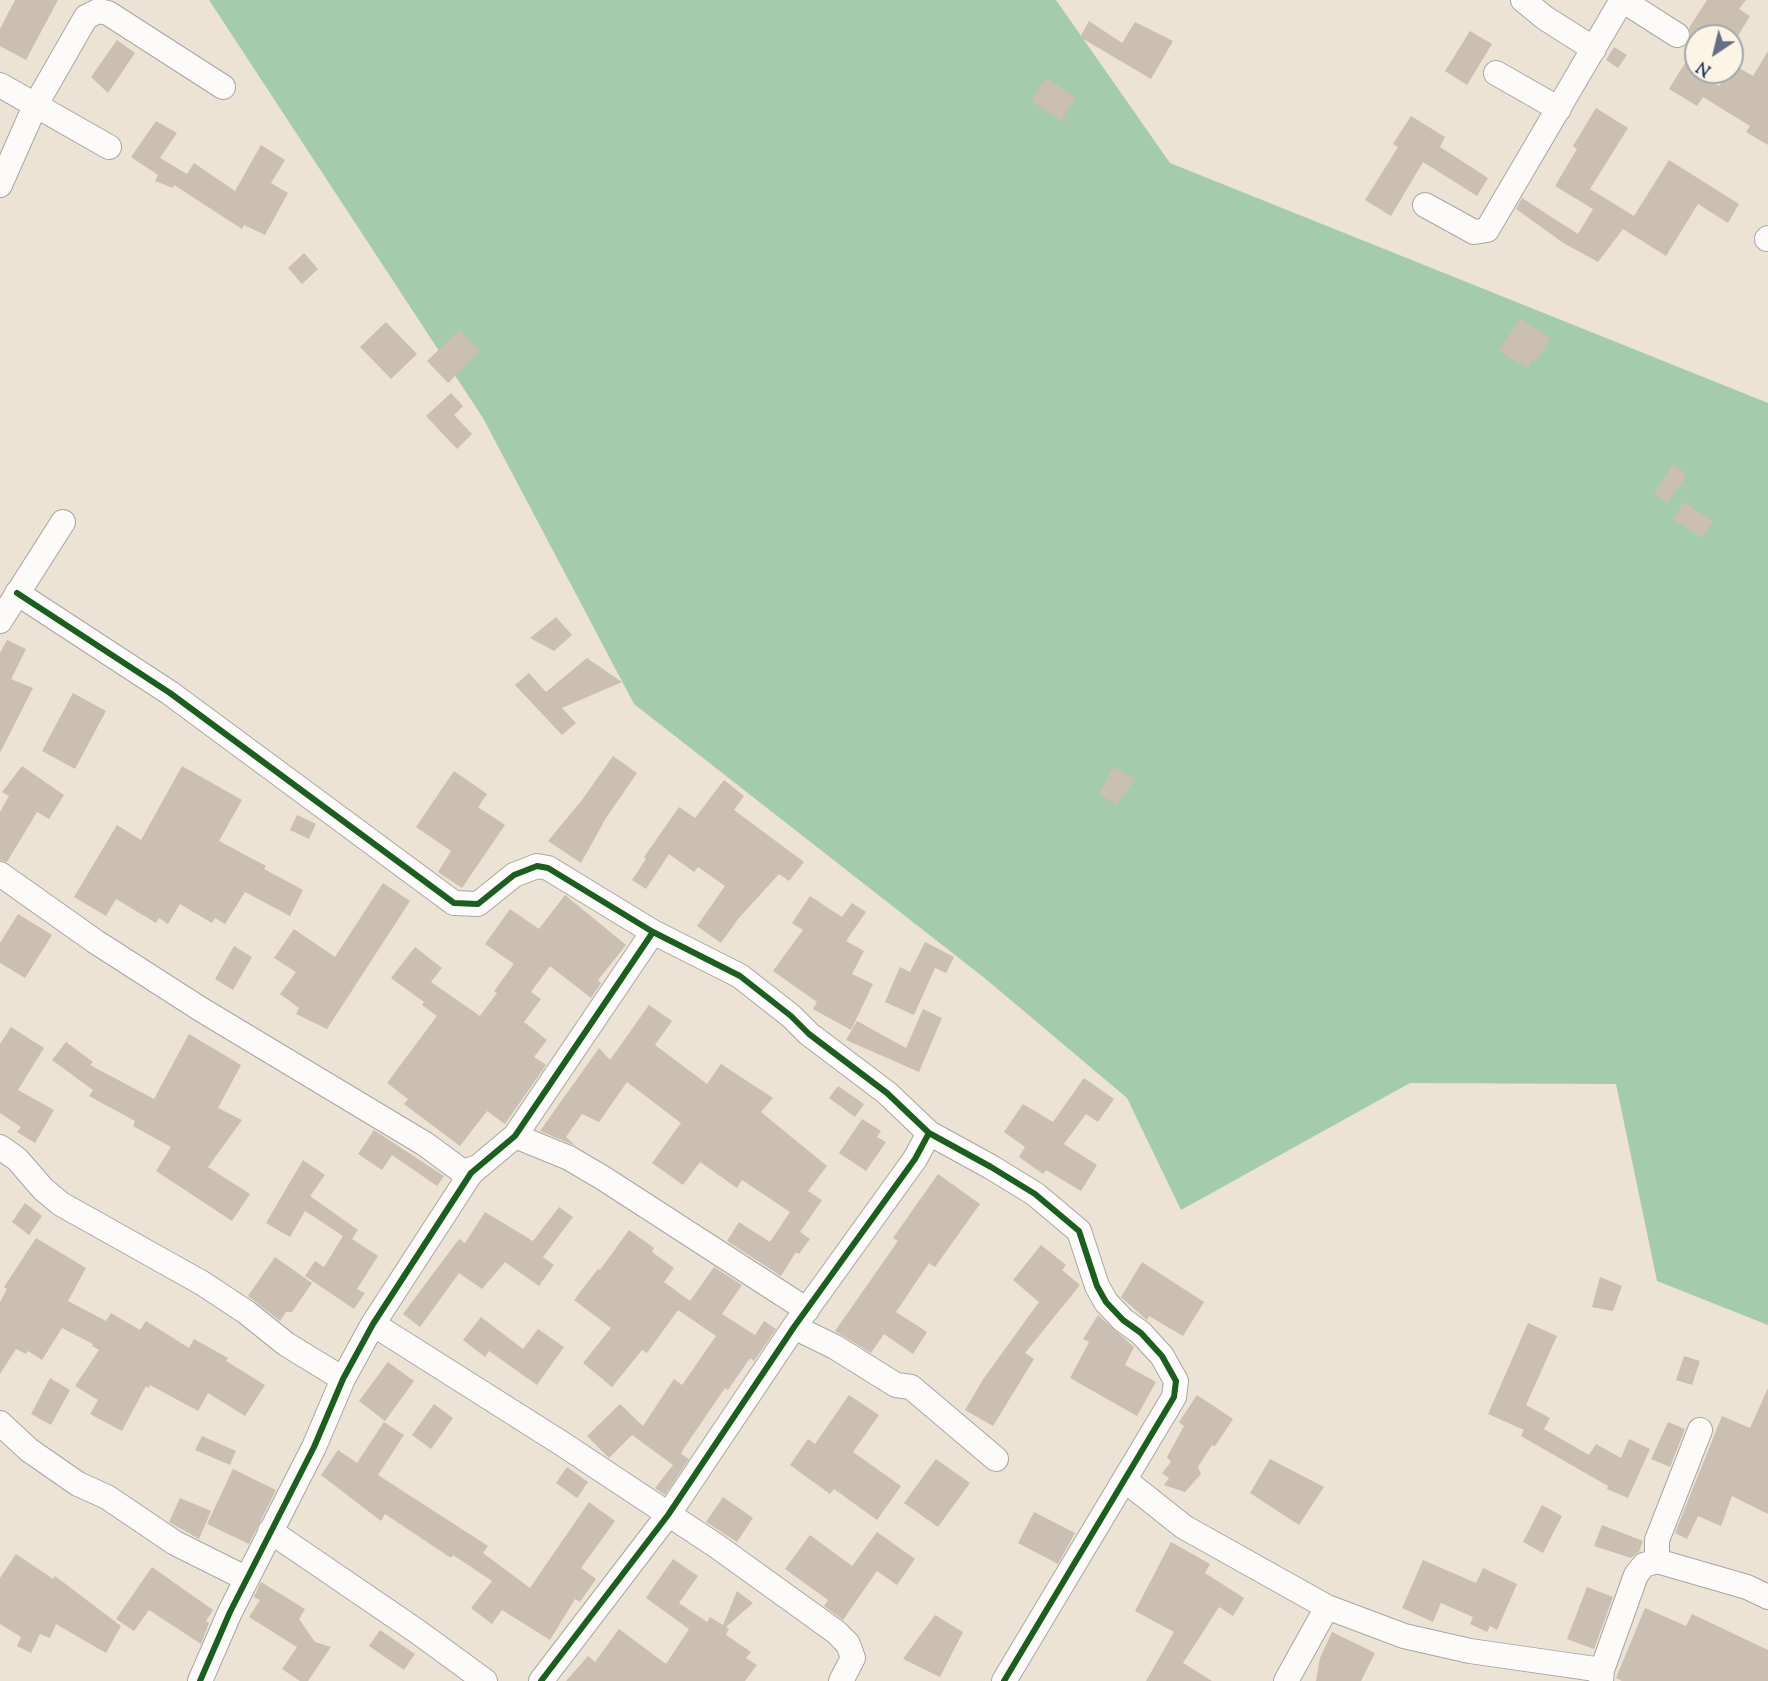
<!DOCTYPE html>
<html>
<head>
<meta charset="utf-8">
<style>
	body { margin:0 }
	#map { position:relative; width:1768px; height:1681px; overflow:hidden; background:#ece3d5; font-family:"Sorts Mill Goudy",serif }
	canvas { display:block }
	.north { position:absolute; left:1684px; top:24px; width:60px; height:60px; box-sizing:border-box; background:#fcf5e5; border:2px solid #a2a6af; border-radius:50%; rotate:215deg; font-size:16px; font-weight:700; line-height:24px; text-align:center; color:#1b2f5e }
	.north::after { content:''; display:block; margin:auto; width:21px; height:27px; background:#646e88; clip-path:polygon(50% 0,100% 100%,50% 72%,0 100%) }
</style>
</head>
<body>
<div id="map">
<canvas width="1768" height="1681"></canvas>
<div class="north">N</div>
</div>
<script>
const g = document.querySelector('canvas').getContext('2d');
g.lineJoin = 'round';
function fill(path, color) {
  g.fillStyle = color;
  g.fill(path, 'evenodd');
}
function poly(rows) {
  const path = new Path2D();
  for (const r of rows) {
    path.moveTo(r[0], r[1]);
    for (let i = 2; i < r.length; i += 2) path.lineTo(r[i], r[i + 1]);
  }
  return path;
}
function strokePath(path, color, width, dash) {
  g.strokeStyle = color;
  g.lineWidth = width;
  g.lineCap = dash ? 'butt' : 'round';
  g.setLineDash(dash || []);
  g.stroke(path);
}
const forest = poly([
	[209,0,1056,0,1170,163,1768,403,1768,1325,1657,1281,1616,1084,1410,1083,1181,1210,1127,1098,987,980,634,704,483,418]
]);
const building = poly([
	[15,0,58,0,26,60,0,46,0,29],
	[1707,0,1746,0,1739,9,1750,16,1738,36,1691,36,1689,28],
	[1089,21,1122,43,1135,22,1173,41,1151,79,1080,37],
	[1470,31,1492,44,1467,85,1445,71],
	[117,40,135,53,108,93,91,77],
	[1696,45,1696,73,1719,86,1728,72,1732,72,1732,64,1753,76,1768,51,1768,145,1746,132,1750,126,1703,97,1697,106,1669,89],
	[1614,47,1627,55,1618,68,1606,60],
	[1046,78,1076,98,1061,121,1031,101],
	[1596,108,1628,128,1590,189,1634,216,1669,160,1739,204,1728,223,1698,204,1666,256,1623,229,1598,262,1565,244,1516,209,1522,198,1578,234,1593,209,1555,186,1577,149,1573,146],
	[1411,116,1445,137,1440,147,1488,178,1477,196,1423,162,1391,216,1365,200,1398,147,1393,144],
	[156,121,177,133,160,158,187,174,194,163,235,191,261,145,285,160,271,183,288,193,265,235,244,225,242,229,174,185,173,188,155,181,158,175,131,157],
	[304,253,318,269,302,284,288,268],
	[1520,319,1551,338,1535,362,1533,360,1527,368,1499,351],
	[386,322,417,354,391,379,360,347],
	[459,330,480,351,448,383,427,361],
	[451,393,463,406,454,415,472,434,457,449,426,416],
	[1673,464,1687,474,1668,503,1654,494],
	[1684,502,1713,521,1702,538,1673,519],
	[556,617,572,635,554,651,530,638],
	[7,640,26,649,11,679,33,688,0,753,0,653],
	[587,658,622,682,562,708,576,723,562,735,515,685,529,673,546,692],
	[73,693,106,711,75,769,42,751],
	[613,756,637,773,606,818,581,863,548,841,582,800],
	[22,766,64,795,49,819,37,812,7,862,0,860,0,812,9,796,2,792],
	[182,766,242,800,219,841,266,866,264,869,303,890,290,916,245,892,225,924,215,918,212,923,180,904,168,924,159,918,156,923,116,899,106,916,74,897,117,825,141,840],
	[1113,767,1135,779,1117,805,1099,794],
	[454,771,487,794,478,807,505,825,462,888,438,872,451,851,416,827],
	[724,780,744,796,734,810,804,862,789,881,779,874,738,919,721,943,697,926,725,886,698,867,694,872,669,854,646,889,632,880,646,859,644,857,679,807,695,818],
	[297,815,316,824,309,839,290,830],
	[383,883,410,901,327,1029,296,1014,299,1008,280,994,296,972,274,958,294,929,335,957],
	[565,895,626,945,598,980,601,983,591,998,550,966,531,992,541,999,524,1022,547,1040,534,1057,546,1065,505,1124,487,1111,460,1146,404,1104,408,1099,387,1083,437,1016,422,1005,424,1002,391,978,415,947,442,968,431,982,480,1016,497,993,494,991,514,964,485,944,510,909,539,929],
	[810,896,842,917,852,903,866,912,846,941,864,951,852,974,873,984,851,1030,813,1009,817,1002,773,971,803,930,792,923],
	[18,914,52,935,25,978,0,963,0,943],
	[925,942,954,957,946,973,935,968,914,1015,885,1002,900,967,910,972],
	[234,946,252,957,233,990,215,979],
	[649,1005,672,1021,655,1045,707,1084,721,1064,773,1098,761,1112,827,1166,808,1191,822,1200,800,1232,810,1239,799,1254,796,1252,781,1276,727,1241,739,1222,770,1242,790,1212,742,1180,737,1188,700,1162,683,1185,652,1163,681,1123,627,1082,599,1122,582,1114,566,1137,576,1146,540,1131,599,1048,610,1060],
	[923,1009,942,1018,919,1072,846,1040,857,1021,906,1048],
	[11,1027,44,1048,18,1090,54,1110,35,1143,17,1132,21,1127,0,1113,0,1044],
	[189,1034,241,1065,218,1108,242,1120,208,1167,250,1194,232,1221,156,1171,171,1147,133,1126,135,1121,89,1096,93,1090,52,1060,66,1042,93,1062,90,1065,154,1099],
	[1084,1078,1114,1099,1098,1122,1086,1114,1064,1144,1097,1165,1081,1191,1046,1170,1043,1174,1019,1157,1025,1147,1004,1132,1023,1104,1053,1122],
	[838,1086,864,1104,855,1117,829,1098],
	[862,1119,881,1131,877,1137,886,1142,866,1171,839,1153],
	[374,1130,444,1176,437,1186,392,1155,382,1170,358,1154],
	[303,1160,325,1175,310,1196,358,1230,352,1239,378,1256,357,1289,365,1293,354,1309,305,1276,315,1261,324,1267,343,1236,305,1211,290,1237,266,1223],
	[938,1174,980,1204,935,1267,929,1263,896,1312,927,1332,913,1354,884,1334,871,1353,835,1331,898,1241,893,1238],
	[25,1203,42,1216,29,1235,12,1222],
	[559,1207,573,1217,543,1257,554,1265,539,1286,505,1262,482,1289,459,1273,420,1327,403,1314,459,1239,465,1243,485,1212,533,1241],
	[629,1230,654,1248,652,1252,674,1268,664,1282,690,1301,714,1267,742,1285,722,1314,755,1335,764,1321,776,1329,754,1361,750,1358,728,1390,725,1388,684,1448,681,1454,689,1459,665,1495,655,1488,673,1465,632,1435,609,1458,587,1436,620,1404,643,1426,674,1379,682,1385,716,1336,678,1310,647,1353,642,1350,612,1387,583,1363,611,1328,574,1300,598,1269,600,1270],
	[36,1238,86,1268,68,1301,106,1321,111,1313,140,1330,146,1321,189,1348,194,1339,228,1358,226,1361,265,1385,245,1416,208,1393,198,1411,150,1385,148,1388,146,1386,122,1431,90,1414,98,1400,75,1386,99,1350,92,1346,93,1344,62,1328,42,1360,28,1351,26,1354,16,1349,0,1374,0,1302,7,1289,4,1287],
	[1041,1245,1066,1265,1062,1270,1080,1285,1025,1353,1034,1359,993,1426,965,1410,984,1378,1039,1302,1013,1280],
	[275,1257,312,1283,292,1312,286,1312,280,1321,248,1296],
	[1142,1262,1204,1302,1183,1336,1149,1316,1147,1320,1121,1297],
	[1600,1277,1622,1286,1613,1311,1592,1307],
	[1098,1315,1134,1347,1125,1365,1156,1382,1137,1416,1070,1378,1089,1342,1083,1339],
	[481,1317,523,1349,538,1329,564,1347,537,1385,489,1351,485,1357,463,1340],
	[1528,1323,1557,1336,1526,1405,1550,1418,1544,1429,1589,1455,1596,1444,1621,1458,1629,1439,1650,1449,1628,1498,1607,1489,1608,1486,1521,1436,1524,1430,1488,1414],
	[1684,1356,1700,1361,1692,1385,1676,1380],
	[388,1362,414,1381,385,1421,359,1401],
	[50,1378,70,1390,51,1425,31,1414],
	[1768,1388,1768,1514,1732,1496,1721,1526,1698,1516,1687,1539,1675,1533,1722,1416,1750,1428],
	[849,1395,879,1415,853,1452,901,1486,877,1520,834,1489,830,1494,790,1465,808,1439,815,1444],
	[1197,1395,1233,1419,1215,1446,1212,1445,1198,1467,1201,1474,1185,1492,1164,1485,1169,1478,1162,1473,1171,1462,1167,1457,1184,1426,1179,1422],
	[434,1404,453,1418,431,1449,412,1435],
	[384,1422,404,1435,378,1475,488,1546,483,1553,530,1588,589,1502,615,1521,581,1568,596,1579,580,1602,575,1599,550,1640,502,1610,492,1624,471,1608,492,1581,453,1555,451,1558,385,1514,381,1521,321,1475,338,1450,357,1463],
	[1668,1422,1685,1429,1670,1467,1651,1459],
	[202,1436,236,1451,230,1465,195,1450],
	[936,1459,970,1483,938,1527,904,1503],
	[1270,1459,1324,1487,1299,1525,1250,1493],
	[567,1467,588,1482,577,1498,556,1483],
	[233,1469,276,1490,249,1544,207,1524],
	[723,1497,753,1518,737,1542,706,1522],
	[180,1498,211,1511,199,1539,169,1522],
	[1542,1505,1562,1516,1543,1553,1523,1542],
	[1034,1512,1075,1533,1058,1564,1018,1543],
	[1602,1525,1643,1541,1639,1552,1631,1558,1594,1546],
	[877,1532,915,1559,897,1585,877,1571,843,1620,824,1606,828,1600,785,1569,810,1535,852,1566],
	[1171,1542,1210,1564,1205,1573,1244,1598,1233,1616,1219,1607,1183,1663,1212,1681,1146,1681,1174,1632,1135,1611],
	[16,1554,53,1579,55,1576,121,1626,106,1653,56,1624,50,1638,40,1634,31,1653,17,1646,21,1637,0,1624,0,1578],
	[673,1559,698,1576,679,1603,707,1622,710,1617,723,1625,737,1591,753,1603,726,1627,729,1629,726,1635,751,1652,746,1658,757,1665,745,1681,566,1681,588,1656,595,1662,619,1629,666,1664,689,1629,646,1598],
	[1423,1560,1476,1583,1483,1568,1517,1584,1497,1630,1490,1626,1487,1632,1470,1624,1473,1617,1441,1603,1433,1622,1402,1608],
	[152,1567,213,1610,206,1621,209,1623,201,1644,149,1610,134,1631,116,1619],
	[261,1582,305,1609,299,1619,315,1642,331,1647,308,1681,300,1681,282,1669,297,1647,249,1617,260,1600,254,1597],
	[1587,1587,1613,1597,1594,1649,1567,1639],
	[1645,1608,1686,1626,1692,1614,1768,1650,1768,1681,1622,1681,1616,1678],
	[935,1615,963,1632,940,1677,903,1659],
	[380,1630,415,1654,404,1670,369,1646],
	[1332,1632,1375,1653,1361,1681,1316,1681,1320,1658]
]);
const minor = poly([
	[1523,0,1545,18,1594,49],
	[1622,0,1677,35],
	[1496,73,1559,109],
	[0,85,109,147],
	[0,185,35,106,86,17,98,11,108,13,223,87],
	[1425,205,1474,232,1487,230,1622,0],
	[1767,239,1768,238],
	[17,593,170,693,454,903,478,904,514,875,537,866,548,868,653,932,740,976,791,1016,809,1034,887,1093,929,1133,991,1167,1035,1194,1079,1231,1097,1286,1106,1302,1123,1320,1141,1333,1162,1356,1176,1381,1174,1397,1004,1681],
	[0,621,63,522],
	[0,874,96,942,202,1010,425,1144,463,1172,478,1167],
	[515,1136,569,1158,603,1178,807,1310],
	[0,1147,17,1159,43,1189,61,1204,202,1283,246,1312,286,1344,343,1379],
	[373,1324,561,1443,718,1547,836,1632,848,1644,853,1658,841,1681],
	[794,1327,835,1347,896,1385,911,1387,996,1459],
	[0,1423,29,1450,78,1484,107,1497,175,1543,247,1579],
	[1126,1481,1184,1527,1327,1607,1404,1636,1470,1651,1602,1670],
	[270,1531,418,1632,485,1681],
	[1657,1561,1657,1540,1700,1430],
	[200,1681,230,1612,314,1447,343,1379,373,1324,471,1173,515,1136,653,932],
	[541,1681,668,1515,794,1327,915,1159,929,1133],
	[1286,1681,1327,1607],
	[1601,1681,1602,1670,1636,1575,1644,1565,1657,1561,1747,1587,1768,1597]
]);
const cycleway = poly([
	[17,593,170,693,454,903,478,904,514,875,537,866,548,868,653,932,740,976,791,1016,809,1034,887,1093,929,1133,991,1167,1035,1194,1079,1231,1097,1286,1106,1302,1123,1320,1141,1333,1162,1356,1176,1381,1174,1397,1004,1681],
	[200,1681,230,1612,314,1447,343,1379,373,1324,471,1173,515,1136,653,932],
	[541,1681,668,1515,794,1327,915,1159,929,1133]
]);
fill(forest, '#a4ccaa');
fill(building, '#cabfb1');
strokePath(minor, '#a8a6a4', 26);
strokePath(minor, '#fcfbf9', 24);
strokePath(cycleway, '#1b5e20', 6);
</script>
</body>
</html>
